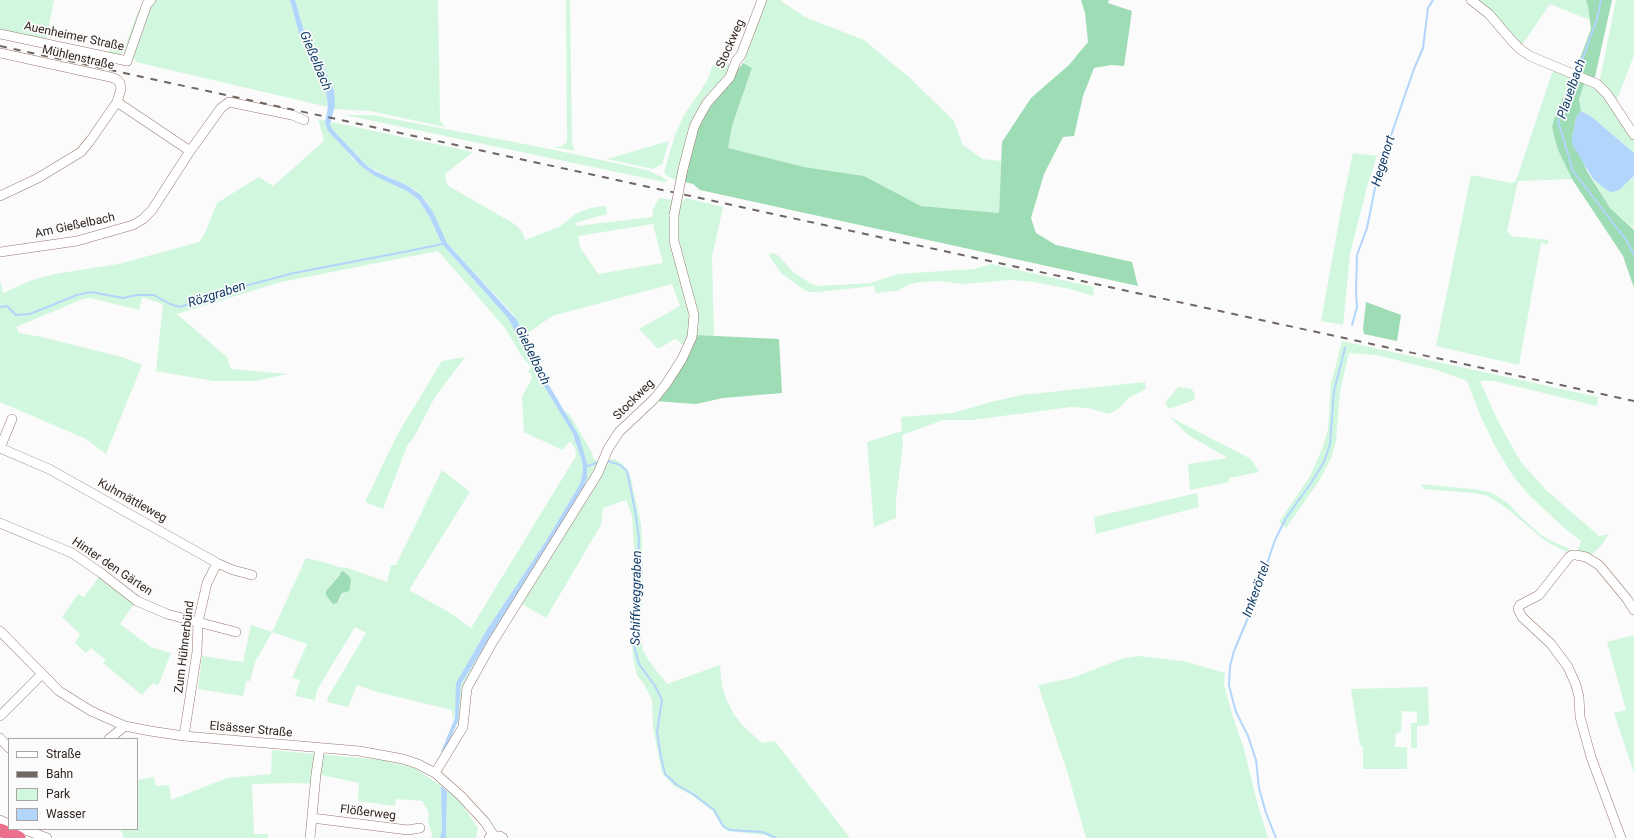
<!DOCTYPE html>
<html>
<head>
<meta charset="utf-8">
<style>
	body { margin:0 }
	#map { position:relative; width:1634px; height:838px; overflow:hidden; background:#fbfbfb; font-family:Roboto,sans-serif }
	canvas { display:block }
	.legend { position:absolute; left:8px; top:738px; width:130px; height:92px; box-sizing:border-box; background:#fbfbfb; border:1px solid #aba5a3; margin:0; padding:5px 7px; list-style:none; font-size:12px; color:#32251f }
	.legend li { display:flex; align-items:center; gap:8px; height:20px }
	.legend b { width:20px; border:1px solid #aba5a3 }
</style>
</head>
<body>
<div id="map">
<canvas width="1634" height="838"></canvas>
<ul class="legend">
<li><b style="height:5px;background:#fff"></b>Straße</li>
<li><b style="height:5px;background:#706763"></b>Bahn</li>
<li><b style="height:11px;background:#d2f7df"></b>Park</li>
<li><b style="height:11px;background:#b2d5fc"></b>Wasser</li>
</ul>
</div>
<script>
const g = document.querySelector('canvas').getContext('2d');
g.lineJoin = 'round';
function fill(path, color) {
  g.fillStyle = color;
  g.fill(path, 'evenodd');
}
function poly(rows) {
  const path = new Path2D();
  for (const r of rows) {
    path.moveTo(r[0], r[1]);
    for (let i = 2; i < r.length; i += 2) path.lineTo(r[i], r[i + 1]);
  }
  return path;
}
function strokePath(path, color, width, dash) {
  g.strokeStyle = color;
  g.lineWidth = width;
  g.lineCap = dash ? 'butt' : 'round';
  g.setLineDash(dash || []);
  g.stroke(path);
}
function drawText(font, color, halo, rows, align = 'center') {
  g.font = font + ' Roboto,sans-serif';
  g.lineWidth = 3.5;
  g.setLineDash([]);
  g.textBaseline = 'middle';
  g.strokeStyle = halo;
  g.fillStyle = color;
  for (const [text, x, y, turn = 0] of rows) {
    g.save();
    g.translate(x, y);
    g.rotate((+turn || 0) * Math.PI / 180);
    g.textAlign = isNaN(turn) ? turn : align;
    if (halo) g.strokeText(text, 0, 0);
    g.fillText(text, 0, 0);
    g.restore();
  }
}
const green = poly([
	[0,0,54,0,46,41,0,30],
	[155,0,290,0,300,37,318,70,326,90,328,107,136,62,133,57,148,8],
	[295,0,438,0,440,121,445,127,370,111,333,109,334,90,321,62,307,41],
	[566,0,570,0,572,143,575,151,553,147,562,146,567,142],
	[767,0,782,0,781,1,805,17,864,40,910,78,954,121,963,145,983,159,1001,161,999,213,921,206,864,176,804,167,727,148,732,126,752,68,743,63],
	[1476,0,1586,0,1588,6,1590,20,1550,4,1522,45],
	[1616,0,1634,0,1634,55,1616,102,1599,84],
	[145,1,127,51,118,55,108,54,111,44,125,47,137,14],
	[717,62,728,63,731,67,680,180,675,180,667,176,664,172,675,135,684,115,707,81,712,67],
	[1555,71,1572,77,1556,113,1552,127,1558,150,1572,179,1518,181,1507,231,1511,236,1548,240,1548,244,1541,243,1519,365,1436,346,1471,175,1512,183,1516,181,1552,73],
	[1585,81,1603,93,1634,138,1634,153,1592,117,1581,111,1579,99],
	[345,115,372,115,550,149,647,170,668,180,664,182],
	[318,119,326,121,325,124,353,159,393,184,407,191,419,200,430,218,442,244,508,318,534,367,573,434,582,461,583,469,581,481,577,489,546,541,486,631,456,683,456,709,453,721,452,710,377,692,357,685,348,707,327,702,328,697,366,633,355,627,317,690,315,700,295,696,300,680,292,678,307,644,272,632,255,662,250,681,246,681,243,696,198,689,202,656,243,662,251,625,272,632,306,558,331,564,338,567,348,568,387,582,391,565,396,565,442,470,470,492,409,590,447,611,471,628,576,456,575,448,570,441,562,450,524,432,522,396,532,379,531,374,528,372,531,367,523,358,505,328,438,251,281,282,177,314,227,357,231,369,287,374,256,381,213,381,156,371,163,304,142,297,139,310,90,298,83,299,16,327,19,333,42,337,122,357,142,365,106,454,86,439,0,402,0,280,3,293,32,280,55,274,119,264,199,242,205,233,217,203,259,177,273,186,324,141],
	[340,574,346,592,343,593,338,602,326,591],
	[332,122,473,152,445,174,447,185,516,225,523,233,525,240,559,227,574,215,590,208,606,206,607,214,575,223,576,226,652,217,653,209,659,198,684,201,686,198,723,207,712,257,714,336,696,335,689,349,675,339,658,349,639,329,680,306,672,284,552,316,524,336,517,320,513,314,447,243,426,200,416,190,367,166,333,130,330,125],
	[653,224,663,263,598,274,580,247,578,236],
	[669,141,662,164,653,169,607,159],
	[1353,153,1377,156,1367,187,1350,254,1343,325,1321,321,1341,210],
	[1634,176,1634,224,1633,228,1610,208,1593,179,1608,191,1631,180],
	[770,253,775,254,779,256,793,272,810,283,818,286,871,283,897,274,974,269,991,264,1094,287,1093,296,1070,289,1034,282,1010,280,963,284,940,281,921,282,910,284,897,291,876,293,874,286,818,292,809,292,801,288,781,273,769,255],
	[1342,341,1598,397,1597,406,1494,381,1480,381,1499,423,1521,462,1545,489,1599,536,1609,534,1600,547,1590,556,1577,552,1581,541,1564,528,1529,495,1513,476,1495,446,1480,415,1467,381,1437,370,1376,355,1349,353,1340,391,1336,441,1331,458,1319,481,1286,528,1279,522,1310,476,1322,449,1328,429,1331,384],
	[465,357,435,397,414,437,407,446,383,509,365,502,397,435,442,361],
	[1145,382,1146,389,1129,398,1119,408,1109,414,1088,408,1071,407,972,420,943,420,902,435,903,445,896,500,896,518,874,527,867,442,902,431,901,417,953,413,991,402,1022,395],
	[1178,387,1192,389,1195,396,1194,400,1169,409,1165,403],
	[563,410,570,415,591,451,594,459,599,462,615,459,623,465,630,475,641,524,643,569,641,636,643,650,649,661,667,684,720,665,722,686,726,699,734,714,743,726,762,743,775,741,850,838,771,838,765,835,728,831,724,829,719,822,713,811,693,796,674,786,662,773,653,728,652,700,645,686,637,675,633,657,632,640,634,546,632,516,626,500,603,508,601,525,546,618,517,601,471,672,463,688,460,724,457,723,461,684,586,483,587,464,574,428],
	[1170,417,1251,459,1259,472,1229,478,1229,482,1190,490,1188,464,1228,458,1188,435],
	[1421,484,1480,490,1492,493,1508,503,1523,519,1541,535,1552,541,1570,549,1566,552,1544,540,1509,510,1488,496,1475,493,1424,489],
	[1197,493,1199,507,1096,534,1094,517],
	[99,577,134,604,120,624,151,647,171,653,158,686,153,683,142,695,103,663,106,660,91,648,86,653,75,643,80,634,62,617,78,594,84,597],
	[1634,635,1634,773,1614,713,1626,710,1607,642],
	[1138,656,1183,661,1225,673,1224,684,1232,714,1244,749,1256,798,1268,838,1086,838,1068,774,1038,685,1072,678,1121,659],
	[1428,687,1429,725,1417,726,1417,748,1411,748,1411,723,1417,723,1417,712,1402,711,1401,732,1396,733,1395,747,1407,747,1407,769,1363,769,1363,747,1360,745,1351,689],
	[272,750,383,760,415,768,441,786,442,829,440,838,431,838,432,835,428,822,429,813,422,801,396,799,395,806,358,801,359,783,317,774,315,784,296,783,252,784,254,834,268,834,268,838,124,838,120,829,137,829,137,780,154,777,156,786,169,785,171,800,227,778,271,774],
	[447,791,457,797,478,828,476,838,446,838]
]);
const forest = poly([
	[1081,0,1109,0,1108,3,1132,11,1124,66,1111,65,1094,68,1083,96,1074,136,1063,137,1044,174,1031,218,1036,233,1056,245,1132,262,1138,286,700,190,693,184,685,182,694,136,705,114,743,63,752,68,732,126,728,148,804,167,864,176,921,206,999,213,1002,142,1031,98,1069,65,1088,42,1085,13],
	[1586,0,1612,0,1595,77,1593,79,1575,72,1591,29,1588,6],
	[1572,77,1585,81,1579,99,1581,111,1576,118,1574,130,1572,136,1587,171,1610,208,1634,230,1634,288,1623,256,1572,179,1558,150,1555,139,1552,127,1556,113],
	[1366,302,1401,315,1397,341,1364,334,1363,329],
	[696,335,779,339,782,393,723,398,696,404,654,401],
	[343,571,349,576,351,580,350,588,349,591,342,593,337,603,333,604,326,595,326,591,339,576,341,572]
]);
const water = poly([
	[290,0,295,0,307,41,321,62,334,90,335,105,330,125,333,130,367,166,375,171,408,186,421,195,433,212,447,243,517,320,540,370,579,436,587,464,587,478,583,489,461,684,458,721,444,753,443,753,441,752,455,718,456,683,486,631,546,541,577,489,581,481,583,469,582,461,573,434,537,374,508,318,442,244,430,218,419,200,407,191,375,176,361,166,328,131,325,123,328,107,326,90,318,70,300,37],
	[1581,111,1592,117,1634,153,1634,176,1619,190,1612,192,1608,191,1593,179,1572,144,1572,136,1574,130,1576,118],
	[441,786,447,791,446,838,440,838,442,829]
]);
const stream = poly([
	[1577,74,1597,19,1601,0],
	[1575,78,1558,121,1573,171,1627,241,1634,255],
	[0,307,7,306,16,315,30,314,77,295,91,292,123,298,137,295,154,295,170,304,180,307,237,288,294,273,409,251,442,244],
	[1352,325,1357,307,1356,291,1357,255,1367,228,1378,173,1414,69,1423,48,1428,8,1433,0],
	[608,461,620,465,627,471,635,510,639,538,634,646,639,664,655,686,662,700,657,732,661,757,665,774,677,785,693,794,714,810,723,826,730,830,763,832,776,838],
	[585,467,599,462],
	[1276,838,1266,813,1259,788,1256,760,1248,736,1236,712,1229,686,1230,666,1234,651,1250,613,1275,540,1286,518,1311,483,1324,462,1330,444,1334,391,1345,348]
]);
const minor = poly([
	[1471,0,1489,14,1512,41,1520,49,1530,56,1597,84,1607,94,1634,135],
	[0,34,127,61,147,4,151,0],
	[0,53,110,77,116,79,120,83,121,89,117,102,90,141,81,152,38,178,0,196],
	[117,102,190,151,221,108,229,102,292,115,304,120],
	[683,169,694,127,698,119,707,103,730,77,736,61,741,55,762,0],
	[0,252,77,241,133,225,143,219,152,210,190,151],
	[0,448,49,469,217,563,233,570,252,575],
	[0,448,12,419],
	[0,523,72,553,101,573,137,601,167,614,236,632],
	[0,631,59,691,91,711,125,726,150,731,184,736,359,751,403,759,418,764,435,773,461,796,485,822,494,836],
	[0,716,42,674],
	[184,736,197,652,198,622,207,583,217,563],
	[0,738,9,748],
	[109,739,125,726],
	[435,773,463,727,467,688,492,643,598,473,608,449,619,432,654,399,666,384,682,359,692,337,694,315,674,241,674,215],
	[312,818,408,830,420,828],
	[0,820,9,824],
	[23,829,47,838],
	[310,838,316,774,320,748],
	[489,838,494,836,500,836,503,838],
	[1621,838,1591,757,1580,717,1579,697,1576,685,1568,667,1551,644,1522,617,1518,609,1520,605,1539,595,1569,557,1572,555,1576,555,1586,557,1599,565,1627,599,1634,610]
]);
const highway = poly([
	[0,830,19,838]
]);
const rail = poly([
	[0,46,1634,401]
]);
const minorBridge = poly([
	[674,215,683,169]
]);
const streetNames = [
	["Auenheimer Straße",74,37,12],
	["Stockweg",731,44,-66],
	["Mühlenstraße",78,58,13],
	["Am Gießelbach",75,226,-12],
	["Stockweg",634,400,-45],
	["Kuhmättleweg",132,501,29],
	["Hinter den Gärten",112,567,34],
	["Zum Hühnerbünd",185,647,-83],
	["Elsässer Straße",251,730,5],
	["Flößerweg",368,813,7]
];
const waterNames = [
	["Gießelbach",315,61,67],
	["Plauelbach",1572,89,-71],
	["Hegenort",1384,161,-73],
	["Rözgraben",217,295,-18],
	["Gießelbach",532,356,64],
	["Imkerörtel",1257,590,-70],
	["Schiffweggraben",637,598,-89]
];
fill(green, '#d2f7df');
fill(forest, '#9edcb5');
fill(water, '#b2d5fc');
strokePath(stream, '#b2d5fc', 2);
strokePath(minor, '#98786c', 10);
strokePath(highway, '#dad8d7', 14);
strokePath(minor, '#fff', 9);
strokePath(highway, '#ed6f8e', 13);
strokePath(rail, '#706763', 2, [7, 7]);
strokePath(minorBridge, '#98786c', 10, []);
strokePath(minorBridge, '#fff', 9);
drawText('12px', '#32251f', '#fbfbfb', streetNames);
drawText('italic 13px', '#0f3c68', '#fbfbfb', waterNames);
</script>
</body>
</html>
